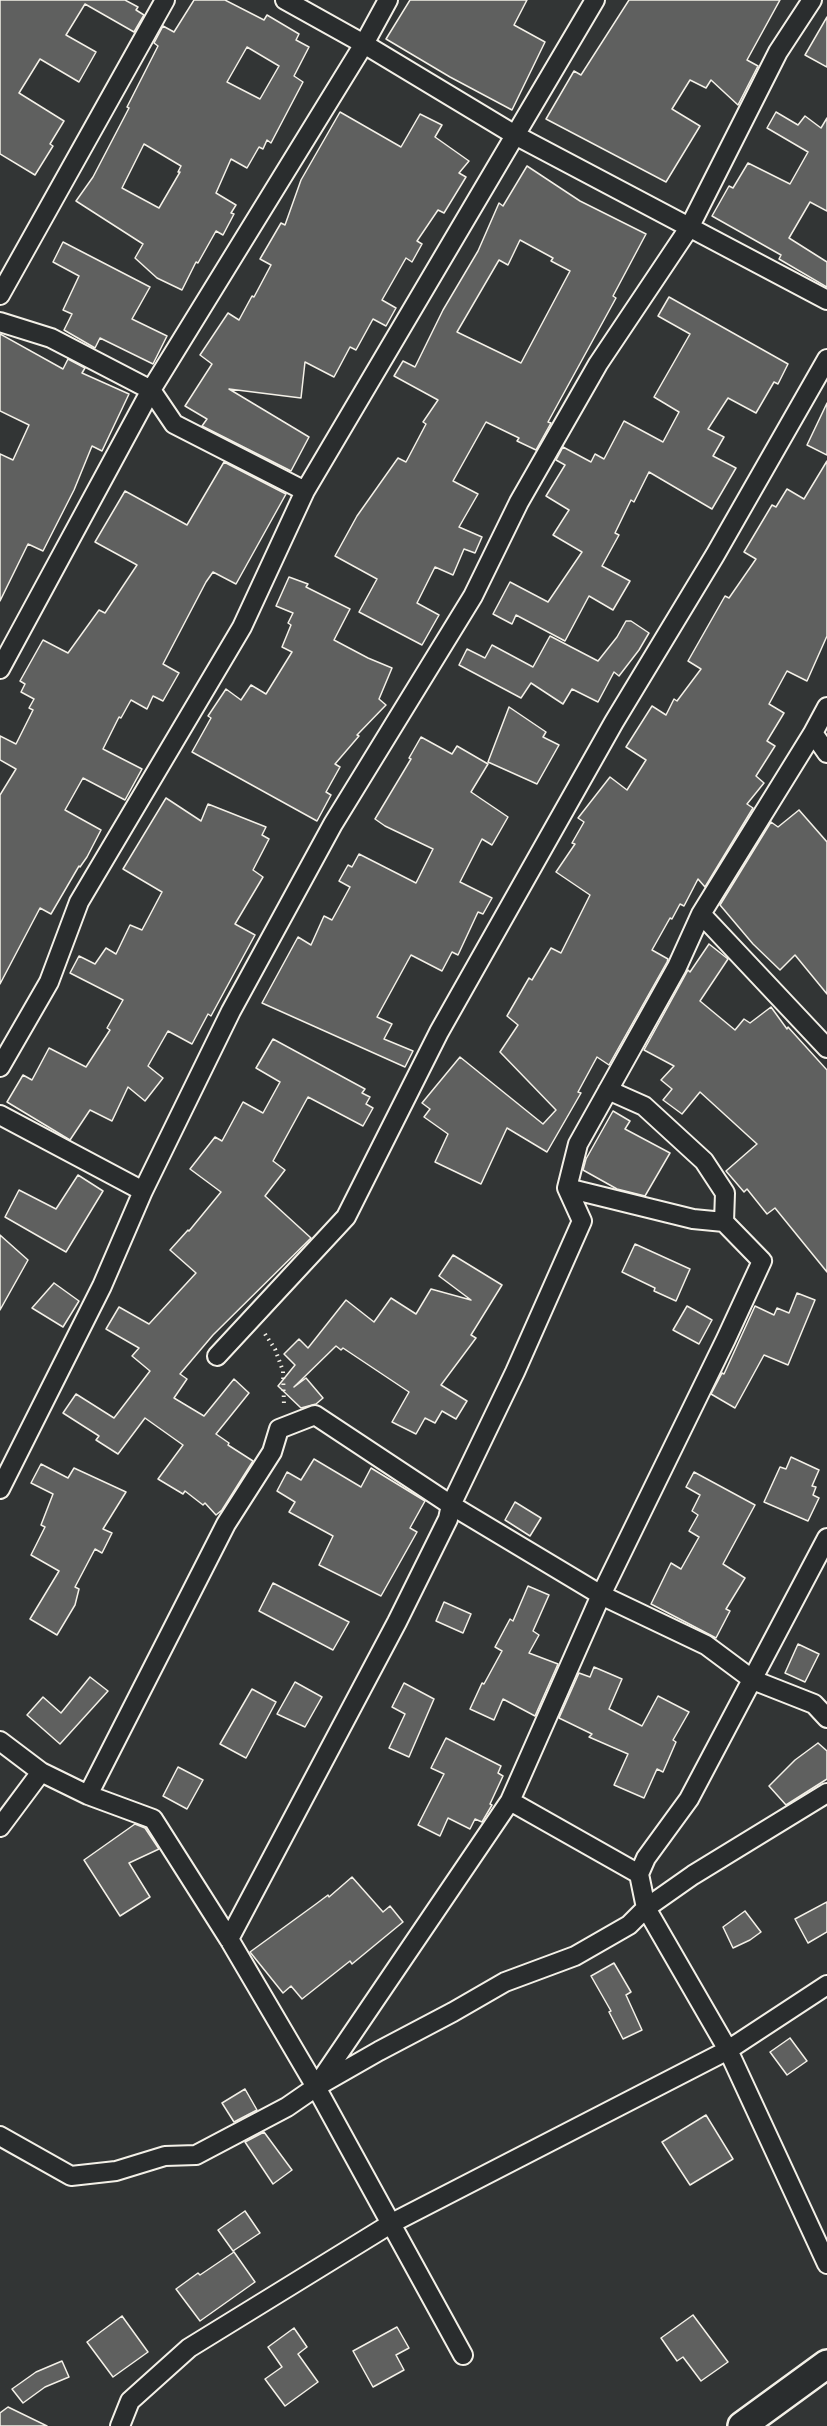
<!DOCTYPE html>
<html>
<head>
<meta charset="utf-8">
<style>
	body { margin:0 }
	canvas { display:block; background:#323535 }
</style>
</head>
<body>
<canvas width="827" height="2426"></canvas>
<script>
const g = document.querySelector('canvas').getContext('2d');
g.lineJoin = 'round';
function fill(path, color) {
  g.fillStyle = color;
  g.fill(path, 'evenodd');
}
function poly(rows) {
  const path = new Path2D();
  for (const r of rows) {
    path.moveTo(r[0], r[1]);
    for (let i = 2; i < r.length; i += 2) path.lineTo(r[i], r[i + 1]);
  }
  return path;
}
function strokePath(path, color, width, dash) {
  g.strokeStyle = color;
  g.lineWidth = width;
  g.lineCap = dash ? 'butt' : 'round';
  g.setLineDash(dash || []);
  g.stroke(path);
}
const building = poly([
	[0,0,125,0,138,7,136,10,144,15,134,32,85,4,66,35,96,52,79,82,40,59,19,93,64,121,50,144,53,146,35,175,0,154,0,0],
	[194,0,225,0,264,20,267,15,299,34,296,40,309,47,294,76,303,82,271,143,267,140,263,149,259,147,247,168,231,159,216,193,236,205,231,213,234,214,223,235,216,231,198,263,196,262,182,290,157,278,135,258,143,244,76,201,93,177,129,108,127,107,158,46,154,43,163,26,174,32,194,0],
	[247,47,279,66,260,99,227,82,247,47],
	[144,144,181,166,178,172,180,172,159,208,122,188,144,144],
	[410,0,527,0,514,25,545,42,512,110,450,77,386,39,410,0],
	[629,0,780,0,747,60,758,66,738,105,711,80,706,88,690,80,672,109,700,126,666,182,546,119,574,71,581,75,629,0],
	[827,17,827,67,805,55,827,17],
	[340,112,401,147,420,114,442,125,435,137,469,161,459,173,466,177,444,213,438,210,417,241,422,244,412,262,406,258,382,300,396,308,386,326,373,319,356,350,350,347,334,377,305,362,301,398,229,389,309,437,291,471,202,426,207,419,185,406,212,364,200,355,228,313,239,320,252,296,254,297,271,265,260,259,281,223,285,225,301,180,340,112],
	[776,112,798,125,805,116,821,128,827,118,827,211,810,202,789,238,827,262,827,287,779,259,781,255,712,216,729,186,733,188,748,163,790,184,808,152,767,128,776,112],
	[527,166,580,201,646,234,613,296,616,298,548,422,551,423,536,450,517,441,519,438,486,422,453,481,478,494,459,527,482,537,475,553,464,549,453,575,435,567,417,603,439,615,422,645,359,612,377,579,335,556,357,516,398,458,406,462,426,424,423,422,438,400,394,376,403,361,415,367,443,310,478,251,499,203,503,206,527,166],
	[520,240,553,258,551,261,570,271,521,363,457,332,499,260,508,265,520,240],
	[63,242,150,287,132,319,167,336,153,364,100,338,95,348,64,330,72,314,63,310,79,276,53,262,63,242],
	[669,297,788,364,778,384,774,382,756,413,728,398,708,429,724,437,713,456,736,468,712,509,649,472,634,502,631,500,615,533,619,535,602,566,630,581,613,610,589,596,565,641,516,615,512,624,493,614,510,582,548,602,582,552,553,535,569,510,546,496,565,465,556,460,563,447,591,462,595,454,604,459,624,421,663,442,679,412,654,397,690,334,658,316,669,297],
	[0,334,63,369,68,359,85,368,82,373,129,394,102,451,92,446,74,490,43,551,28,544,0,601,0,454,13,460,29,425,0,411,0,334],
	[827,403,827,455,807,445,827,403],
	[827,461,827,636,807,681,787,671,769,704,784,713,767,741,775,746,756,776,764,783,747,804,753,808,705,887,698,879,684,906,680,904,672,919,670,918,652,950,668,959,667,962,609,1065,597,1057,578,1092,581,1093,547,1152,507,1128,481,1184,435,1162,448,1134,424,1117,430,1109,422,1103,460,1057,543,1124,556,1110,500,1052,518,1025,507,1016,529,978,532,980,551,948,561,953,590,895,556,872,575,844,572,843,584,822,578,818,610,777,627,790,646,760,626,747,652,706,666,715,674,699,677,701,701,669,688,661,725,596,729,598,756,559,744,552,772,505,776,507,787,489,804,499,827,461],
	[224,462,286,494,236,584,213,572,206,582,163,664,179,673,163,701,153,696,147,709,131,700,121,718,119,717,103,749,142,769,125,800,83,778,65,810,101,830,87,857,80,867,79,866,51,914,40,908,0,984,0,795,16,769,0,760,0,736,16,744,33,710,29,708,34,699,21,692,25,684,20,681,43,640,68,653,99,610,105,613,137,565,95,542,125,491,187,525,224,462],
	[289,577,308,584,306,587,350,609,334,640,368,658,392,668,379,699,386,705,357,735,359,736,335,764,340,767,326,792,331,795,317,821,192,752,211,718,208,716,226,689,241,700,251,685,266,694,292,652,282,647,291,625,288,623,293,613,276,606,289,577],
	[626,621,631,621,649,633,639,650,619,676,614,672,598,702,572,689,563,704,531,683,521,698,459,665,467,649,485,658,492,645,533,667,550,636,598,661,617,637,626,621],
	[509,707,546,732,543,737,559,745,537,784,488,762,509,707],
	[421,737,452,754,457,746,488,764,471,792,508,817,492,845,482,839,460,882,492,898,483,914,478,912,458,955,452,952,442,971,411,955,377,1017,392,1024,384,1039,413,1051,405,1067,262,1003,298,937,311,945,324,916,332,920,350,887,339,881,348,865,352,867,359,854,416,883,433,849,385,826,375,819,411,759,409,758,421,737],
	[166,798,201,821,208,804,266,827,262,835,269,839,253,870,263,877,235,924,255,935,211,1016,208,1014,192,1044,168,1031,148,1066,163,1078,145,1101,128,1087,112,1121,90,1110,70,1140,7,1102,23,1075,32,1080,49,1048,86,1067,110,1030,107,1028,123,1000,70,973,79,956,95,964,106,948,116,954,130,925,142,930,162,892,123,869,166,798],
	[799,810,827,842,827,994,795,955,780,970,753,944,720,905,771,822,778,827,799,810],
	[709,944,728,959,700,1001,735,1030,744,1019,750,1023,771,1007,787,1029,788,1027,827,1070,827,1272,775,1208,767,1214,747,1189,744,1192,726,1171,757,1144,700,1092,682,1114,663,1100,672,1089,661,1080,674,1066,644,1050,688,970,690,972,709,944],
	[273,1039,365,1089,362,1093,370,1097,366,1104,373,1108,363,1126,308,1097,273,1161,285,1170,265,1196,311,1238,213,1335,180,1374,187,1379,174,1398,204,1416,234,1379,249,1393,216,1434,229,1443,228,1445,253,1461,222,1510,216,1515,205,1503,203,1505,185,1491,183,1494,158,1479,183,1445,145,1418,118,1454,96,1440,99,1436,63,1413,76,1394,114,1418,150,1371,132,1356,139,1348,106,1329,119,1307,149,1324,196,1273,170,1250,188,1230,189,1231,221,1192,190,1169,215,1137,222,1141,243,1102,263,1113,280,1082,256,1068,273,1039],
	[613,1111,630,1121,625,1129,670,1153,645,1196,617,1189,583,1170,586,1159,613,1111],
	[78,1175,103,1191,66,1252,5,1217,19,1190,56,1209,78,1175],
	[0,1235,28,1260,0,1310,0,1235],
	[635,1244,690,1269,676,1301,654,1291,655,1288,622,1272,635,1244],
	[453,1255,502,1285,471,1335,476,1338,441,1385,467,1401,456,1419,442,1411,435,1423,425,1418,416,1434,392,1422,409,1392,343,1348,341,1350,336,1346,294,1387,306,1378,323,1398,316,1404,301,1408,278,1386,295,1365,284,1354,299,1339,308,1348,346,1300,374,1322,391,1298,416,1314,431,1289,471,1300,439,1276,453,1255],
	[54,1283,79,1301,63,1327,32,1308,54,1283],
	[797,1293,815,1300,788,1365,764,1355,735,1408,711,1394,722,1373,724,1374,755,1306,774,1315,777,1308,789,1313,797,1293],
	[687,1306,712,1320,699,1344,673,1330,687,1306],
	[791,1457,819,1470,812,1486,816,1487,813,1495,819,1498,808,1521,764,1502,780,1467,786,1469,791,1457],
	[314,1459,361,1487,371,1468,425,1501,410,1528,417,1532,381,1596,319,1565,333,1536,289,1512,295,1502,277,1491,287,1472,301,1480,314,1459],
	[41,1464,68,1478,74,1468,126,1492,103,1529,112,1533,102,1553,95,1549,75,1587,79,1589,75,1605,57,1635,30,1619,59,1571,31,1555,45,1527,41,1525,53,1494,31,1483,41,1464],
	[694,1472,755,1505,723,1564,745,1578,726,1609,730,1611,716,1638,651,1604,671,1563,681,1569,699,1537,689,1531,698,1515,692,1511,700,1495,686,1487,694,1472],
	[515,1502,541,1518,530,1536,505,1520,515,1502],
	[273,1583,349,1622,333,1650,259,1611,273,1583],
	[528,1586,549,1595,533,1631,539,1635,529,1653,558,1664,535,1716,503,1699,494,1720,470,1709,482,1683,484,1684,502,1651,495,1647,510,1619,513,1621,528,1586],
	[444,1602,471,1614,463,1633,436,1621,444,1602],
	[798,1644,819,1654,805,1682,785,1673,798,1644],
	[594,1667,622,1679,609,1709,642,1726,658,1696,689,1712,673,1740,676,1742,663,1772,657,1769,644,1798,614,1785,628,1754,589,1737,592,1734,559,1718,579,1673,590,1677,594,1667],
	[90,1677,108,1691,60,1744,27,1715,43,1697,61,1713,90,1677],
	[295,1682,322,1697,305,1727,277,1714,295,1682],
	[404,1683,434,1699,409,1757,389,1748,405,1714,392,1707,404,1683],
	[252,1689,276,1702,246,1758,220,1744,252,1689],
	[446,1738,501,1766,498,1773,503,1776,490,1804,492,1805,482,1822,475,1819,470,1829,448,1818,440,1836,418,1825,444,1774,431,1768,446,1738],
	[818,1743,827,1751,827,1779,786,1805,769,1786,795,1760,818,1743],
	[178,1767,203,1780,187,1809,163,1796,178,1767],
	[135,1824,145,1828,159,1849,129,1863,150,1897,120,1916,84,1860,135,1824],
	[352,1877,383,1912,390,1906,403,1922,352,1964,350,1961,302,1999,291,1986,283,1993,250,1952,316,1904,328,1895,329,1897,352,1877],
	[827,1902,827,1932,808,1943,795,1919,827,1902],
	[745,1911,761,1932,750,1940,733,1948,723,1927,745,1911],
	[614,1963,631,1992,626,1995,642,2030,623,2039,609,2012,611,2011,591,1976,614,1963],
	[790,2038,807,2061,787,2075,770,2052,790,2038],
	[245,2089,257,2110,234,2122,222,2103,245,2089],
	[706,2115,733,2159,690,2185,662,2142,706,2115],
	[264,2132,292,2170,273,2184,245,2142,264,2132],
	[245,2211,260,2233,233,2251,218,2230,245,2211],
	[234,2252,255,2282,200,2321,176,2289,198,2273,200,2275,234,2252],
	[693,2315,728,2362,701,2381,683,2357,677,2361,661,2338,693,2315],
	[122,2316,148,2352,113,2377,87,2342,122,2316],
	[397,2327,409,2348,396,2355,404,2370,373,2387,353,2351,397,2327],
	[294,2328,307,2347,298,2354,318,2382,285,2406,265,2379,282,2367,268,2347,294,2328],
	[62,2361,69,2377,45,2387,23,2403,12,2389,36,2372,62,2361],
	[8,2407,47,2426,0,2426,0,2413,8,2407]
]);
const path = poly([
	[265,1334,275,1349,283,1371,284,1406]
]);
const minor = poly([
	[285,0,364,44,515,135,827,300],
	[0,295,165,0],
	[0,322,51,338,151,390,174,424,305,491],
	[0,669,151,390,364,44,388,0],
	[827,707,813,733,827,753],
	[701,914,827,1048],
	[0,1067,49,982,79,902,242,627,305,491,595,0],
	[608,1090,644,1106,704,1161,725,1193,724,1222],
	[0,1115,143,1191],
	[567,1188,582,1221,515,1372,451,1505,601,1595,706,1645,753,1680,814,1704,827,1718],
	[217,1356,346,1217,439,1032,614,722,715,555,827,359],
	[0,1489,102,1286,143,1191,231,1011,333,824,473,596,519,502,598,364,689,228,778,52,812,0],
	[827,1538,689,1799,646,1858,639,1874,646,1908,728,2050,827,2264],
	[0,1741,41,1772,88,1795,153,1819,229,1939,316,2087,463,2355],
	[88,1795,226,1524,272,1452,279,1429,315,1415,451,1505,448,1519,397,1622,229,1939],
	[510,1801,639,1874],
	[0,1827,41,1772],
	[316,2087,510,1801,601,1595,726,1339,762,1261,724,1222,693,1219,567,1188,578,1144,677,967,701,914,813,733],
	[0,2136,71,2176,116,2171,165,2156,196,2155,287,2107,316,2087,379,2051,453,2012,505,1982,575,1956,629,1925,646,1908,693,1875,827,1793],
	[120,2426,130,2401,189,2348,392,2223,728,2050,827,1985]
]);
const secondary = poly([
	[742,2426,827,2364]
]);
fill(building, '#5f605f');
strokePath(building, '#f4f1e8', 1.5);
strokePath(minor, '#f4f1e8', 22);
strokePath(secondary, '#f4f1e8', 32);
strokePath(path, '#f4f1e8', 4, [1.5, 4.5]);
strokePath(minor, '#2a2d2e', 18);
strokePath(secondary, '#2a2d2e', 27);
</script>
</body>
</html>
